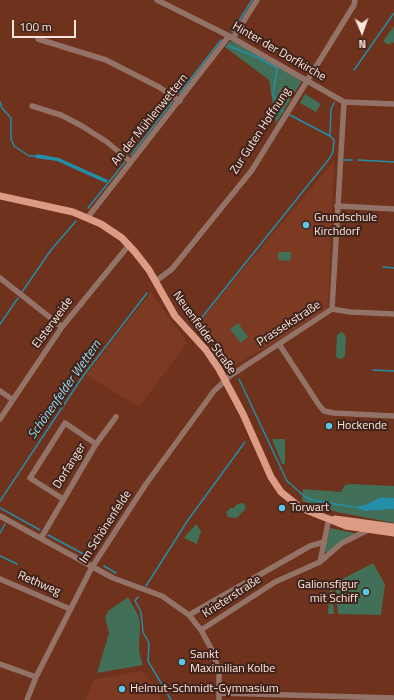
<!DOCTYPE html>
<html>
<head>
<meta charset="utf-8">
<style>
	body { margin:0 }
	#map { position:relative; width:394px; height:700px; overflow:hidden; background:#6e321d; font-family:"Titillium Web",sans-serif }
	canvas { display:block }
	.north { position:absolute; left:342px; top:12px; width:40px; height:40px; -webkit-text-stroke:3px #40241b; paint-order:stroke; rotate:178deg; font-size:11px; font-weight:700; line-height:16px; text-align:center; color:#fbe5dd }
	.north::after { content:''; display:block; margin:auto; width:14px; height:18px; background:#fbe5dd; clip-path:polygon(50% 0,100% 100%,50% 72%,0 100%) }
	.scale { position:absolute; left:12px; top:20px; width:64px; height:18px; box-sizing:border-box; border:2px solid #fbe5dd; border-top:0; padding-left:5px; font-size:12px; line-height:14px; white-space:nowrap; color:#fbe5dd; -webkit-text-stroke:3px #40241b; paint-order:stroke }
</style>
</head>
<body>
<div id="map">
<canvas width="394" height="700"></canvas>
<div class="north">N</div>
<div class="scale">100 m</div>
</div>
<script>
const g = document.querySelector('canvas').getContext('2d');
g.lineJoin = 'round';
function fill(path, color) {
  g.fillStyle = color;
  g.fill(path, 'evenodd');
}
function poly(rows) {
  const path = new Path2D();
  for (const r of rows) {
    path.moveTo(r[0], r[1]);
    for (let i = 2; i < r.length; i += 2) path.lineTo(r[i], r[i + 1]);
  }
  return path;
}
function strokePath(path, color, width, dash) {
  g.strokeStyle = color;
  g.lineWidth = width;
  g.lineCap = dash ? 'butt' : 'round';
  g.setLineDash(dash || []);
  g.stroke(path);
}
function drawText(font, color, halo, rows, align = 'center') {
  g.font = font + ' "Titillium Web",sans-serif';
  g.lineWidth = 4;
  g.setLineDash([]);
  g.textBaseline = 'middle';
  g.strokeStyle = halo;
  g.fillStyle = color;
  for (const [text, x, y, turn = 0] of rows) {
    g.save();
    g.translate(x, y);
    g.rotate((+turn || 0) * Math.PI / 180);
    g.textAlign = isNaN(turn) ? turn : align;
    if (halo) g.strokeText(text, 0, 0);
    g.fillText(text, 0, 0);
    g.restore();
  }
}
const built = poly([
	[334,161,328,308,274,343,233,366,199,322],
	[151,292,187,343,139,407,86,375],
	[141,671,146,674,161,700,86,700,94,679]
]);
const green = poly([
	[394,26,394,43,392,42,389,45,383,41],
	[234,41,300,78,301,82,276,124,269,80,225,47,229,42],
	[305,94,321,104,316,112,300,103],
	[278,252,291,252,290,261,278,260],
	[238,323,248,337,241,343,230,329],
	[341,332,344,333,346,338,345,356,342,359,337,358,336,355,337,335],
	[272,439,285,439,285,464,282,464],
	[350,484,394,486,394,498,381,497,365,505,354,507,365,511,394,509,394,523,337,512,302,501,303,489,341,492,345,485],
	[244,503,246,508,237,518,228,517,226,513,230,508,234,508,237,504],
	[196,524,201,531,197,544,184,538],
	[330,528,354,533,354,534,328,553,324,552],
	[373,563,385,584,381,615,338,614,335,583],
	[330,585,332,586,334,614,328,614],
	[128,597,138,615,140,623,139,651,143,665,97,673,109,633,105,618,108,611]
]);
const water = poly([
	[37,154,59,158,108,180,106,183,57,161,35,158],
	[381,497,394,498,394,509,365,511,353,507,365,505]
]);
const stream = poly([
	[232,32,252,0],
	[229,46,257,57,277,68,273,95,283,112],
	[354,70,394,13],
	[179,94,221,40],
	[0,102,2,108,11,118,11,139,14,146,29,156,37,156],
	[290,115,330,136],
	[131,155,173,101],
	[343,160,352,160],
	[358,160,394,162],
	[88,208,125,162],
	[383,267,394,268],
	[22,292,51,250,76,221],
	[0,324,18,298],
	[230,367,198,322,329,159,333,152,334,140,330,136,331,109,334,103],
	[373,370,394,371],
	[239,379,287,481,304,496,312,500,353,507],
	[0,501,83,376,147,293],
	[0,508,40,530],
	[0,533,5,524],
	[48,535,91,558],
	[0,556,17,564],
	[104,566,116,573],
	[146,586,188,520,245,442],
	[138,597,135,601,141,612,143,632,149,643,148,661,171,700]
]);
const minor = poly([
	[157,0,229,36,344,102,394,104],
	[233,38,257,0],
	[38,39,106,60,159,87,180,101],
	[32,106,61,115,82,126,107,142,131,162],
	[337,206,394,209],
	[88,217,229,36],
	[0,278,62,327],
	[156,281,172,269,252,170,354,5,355,0],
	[332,309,350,312,394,314],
	[279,344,319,405,324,411,334,413,394,416],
	[0,391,13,400],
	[0,419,62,327,129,245],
	[63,499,30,478,65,423,96,444],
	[0,516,113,578,162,596,189,615,201,630,213,652,219,673,219,700],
	[41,538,96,444,116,417],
	[320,562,329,518],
	[0,579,70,609],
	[189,615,310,546,324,542],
	[201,630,275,582,320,562,342,543,368,530],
	[0,664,36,677],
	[219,693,394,698],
	[27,700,36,677,92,567,146,484,214,391,230,376,332,309,344,102]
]);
const major = poly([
	[0,196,73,212,101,224,122,238,135,252,149,270,175,316,206,350,219,369,243,414,271,477,281,492,301,508,346,526,394,533],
	[335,519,394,527]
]);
const markers = [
	[306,225,4,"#5bc7e7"],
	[329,426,4,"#5bc7e7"],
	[282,508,4,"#5bc7e7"],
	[366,592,4,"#5bc7e7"],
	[182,662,4,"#5bc7e7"],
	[122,689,4,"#5bc7e7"]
];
const streetNames = [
	["Hinter der Dorfkirche",279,52,30],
	["An der Mühlenwettern",150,120,-51],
	["Zur Guten Hoffnung",261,131,-57],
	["Elsterweide",53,323,-54],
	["Prassekstraße",289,324,-33],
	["Neuenfelder Straße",204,333,54],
	["Dorfanger",70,466,-58],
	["Im Schönenfelde",106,527,-57],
	["Rethweg",39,584,23],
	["Krieterstraße",232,597,-33]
];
const poiNames = [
	["Grundschule",314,218],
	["Kirchdorf",314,232],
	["Hockende",337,426],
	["Torwart",290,508],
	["Galionsfigur",358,585,"right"],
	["mit Schiff",358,599,"right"],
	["Sankt",190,655],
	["Maximilian Kolbe",190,669],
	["Helmut-Schmidt-Gymnasium",130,689]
];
const waterNames = [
	["Schönenfelder Wettern",65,390,-55]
];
fill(built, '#7d3a23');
fill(green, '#426f57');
fill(water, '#248ea9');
strokePath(stream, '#248ea9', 1.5);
strokePath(minor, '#937267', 5.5);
strokePath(major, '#dc9b85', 7);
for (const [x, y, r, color] of markers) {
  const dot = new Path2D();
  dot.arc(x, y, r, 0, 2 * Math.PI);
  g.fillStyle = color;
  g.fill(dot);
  strokePath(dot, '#40241b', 1.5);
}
drawText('12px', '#fbe5dd', '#40241b', streetNames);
drawText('12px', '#fbe5dd', '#40241b', poiNames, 'left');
drawText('italic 13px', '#96ddf4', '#40241b', waterNames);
</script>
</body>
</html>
